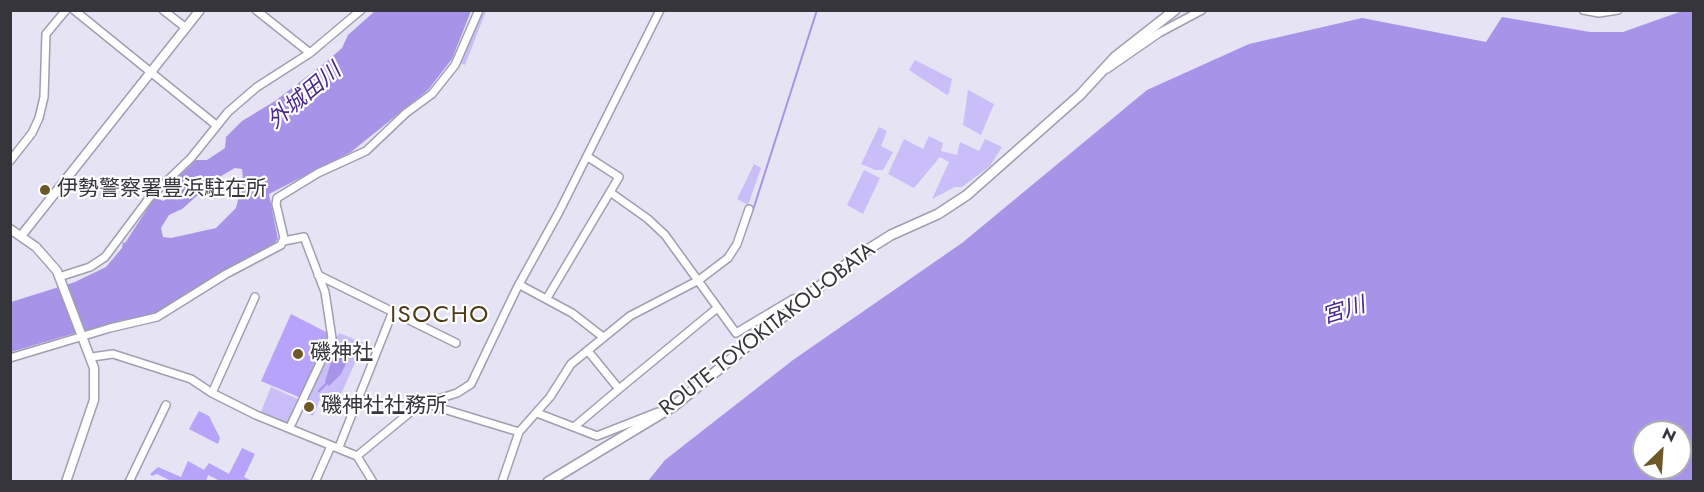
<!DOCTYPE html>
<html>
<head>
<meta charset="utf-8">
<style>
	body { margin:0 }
	#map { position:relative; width:1704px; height:492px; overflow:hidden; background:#e6e3f4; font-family:Jost,sans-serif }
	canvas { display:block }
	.frame { position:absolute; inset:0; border:12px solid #36353c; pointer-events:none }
	.north { position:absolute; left:1632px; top:420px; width:60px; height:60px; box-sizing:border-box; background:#fff; border:2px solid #afaeb1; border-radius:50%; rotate:25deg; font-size:16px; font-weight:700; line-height:24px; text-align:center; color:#36353c }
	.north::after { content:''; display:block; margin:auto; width:21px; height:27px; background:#6e5828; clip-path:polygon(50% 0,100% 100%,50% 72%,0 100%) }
</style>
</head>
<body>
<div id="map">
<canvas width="1704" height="492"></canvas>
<div class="frame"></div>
<div class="north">N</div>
</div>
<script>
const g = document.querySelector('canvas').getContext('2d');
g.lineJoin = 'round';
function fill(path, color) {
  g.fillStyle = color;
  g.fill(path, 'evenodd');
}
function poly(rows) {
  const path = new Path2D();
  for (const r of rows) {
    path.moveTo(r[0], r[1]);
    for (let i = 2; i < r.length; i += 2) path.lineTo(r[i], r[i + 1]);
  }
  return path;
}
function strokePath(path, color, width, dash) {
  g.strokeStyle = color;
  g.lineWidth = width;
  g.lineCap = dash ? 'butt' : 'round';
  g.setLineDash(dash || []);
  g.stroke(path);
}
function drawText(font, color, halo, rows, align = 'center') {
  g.font = font + ' Jost,"Noto Sans JP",sans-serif';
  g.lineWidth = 4.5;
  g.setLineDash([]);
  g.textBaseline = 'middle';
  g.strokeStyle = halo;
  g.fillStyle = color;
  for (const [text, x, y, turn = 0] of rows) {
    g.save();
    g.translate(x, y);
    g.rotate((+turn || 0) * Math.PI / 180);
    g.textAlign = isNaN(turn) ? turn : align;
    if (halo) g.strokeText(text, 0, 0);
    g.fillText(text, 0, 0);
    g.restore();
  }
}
const green = poly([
	[482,11,486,11,465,65,460,63],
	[915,60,952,79,949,93,947,95,909,70],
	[968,90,994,104,981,135,963,125],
	[879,127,887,131,881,146,893,152,883,170,875,170,861,164],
	[929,136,943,143,941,151,957,155,960,142,979,151,985,139,1002,147,990,166,962,187,955,187,932,199,949,162,940,157,914,188,888,174,904,139,923,149],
	[754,164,761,168,748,205,737,199],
	[864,170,880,178,863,214,847,205],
	[339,333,364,343,341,394,337,392,331,404,320,399,313,416,300,410],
	[271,387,300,400,286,424,260,414]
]);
const forest = poly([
	[291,314,328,333,329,338,301,398,261,381],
	[199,411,209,416,220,438,218,444,189,429],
	[242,448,255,454,244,477,252,481,220,481,208,475,206,481,171,481,157,474,152,476,150,474,158,467,181,477,188,461,204,470,209,463,229,474]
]);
const water = poly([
	[1685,10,1694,11,1693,481,648,481,665,460,793,360,962,243,1147,90,1249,44,1362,18,1486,42,1502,17,1590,32,1623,32],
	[1644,432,1680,432,1680,468,1644,468],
	[375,11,471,11,452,59,428,90,351,152,269,194,278,239,272,246,203,284,169,309,146,317,79,332,11,352,11,302,75,282,106,267,122,248,123,242,125,243,155,197,163,201,175,194,182,186,179,176,196,160,207,160,225,148,226,137,242,121,275,101,326,62,342,48,348,35],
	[235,168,242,169,243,179,236,208,216,228,171,238,163,237,161,228,169,215,182,209,216,179],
	[345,349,349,350,350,356,341,374,329,386,325,382,331,362,337,350,340,353]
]);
const stream = poly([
	[734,255,740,245,754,207,817,10],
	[319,391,327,383]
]);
const minor = poly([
	[74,10,216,125],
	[163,10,186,28],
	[256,10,310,53],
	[1583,10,1599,13,1618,10],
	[1107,69,1159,33,1202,10],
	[10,161,32,133,39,118,44,97,46,34,66,10],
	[610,192,648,219,665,235,736,333,793,299,806,295],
	[284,241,304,237,325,292,332,338,290,427],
	[318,275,456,343],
	[59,277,90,267,105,257,150,197,191,158,228,112,257,87,310,53,361,10],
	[520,285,572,313,603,337],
	[547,298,619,177,588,157],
	[588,351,619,389,716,309],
	[92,357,113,354,191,379,212,393,256,415,357,456,373,482],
	[10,358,110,328,157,317,226,274,281,245,284,238,276,204,277,198,318,173,366,151,406,113,432,94,455,65,479,10],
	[212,393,255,297],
	[427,404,519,432],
	[537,413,597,436,658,412],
	[574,427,619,389],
	[339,447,393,311],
	[357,456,419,405,457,393,471,384,517,288,559,212,660,10],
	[129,482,166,405],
	[315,482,331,446],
	[502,482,519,432,550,397,571,364,630,316,699,280,728,258,737,244,749,209]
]);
const tertiary = poly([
	[10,229,36,247,57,271,94,368,94,400,66,482],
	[21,236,200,10]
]);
const secondary = poly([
	[548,482,674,406,853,259,891,235,938,214,967,195,1080,95,1115,57,1175,10]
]);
const markers = [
	[45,190,6,"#6e5828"],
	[298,354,6,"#6e5828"],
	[309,407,6,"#6e5828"]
];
const poiNames = [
	["伊勢警察署豊浜駐在所",57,190],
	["磯神社",310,354],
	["磯神社社務所",321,407]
];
const streetNames = [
	["ROUTE TOYOKITAKOU-OBATA",768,330,-38]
];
const waterNames = [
	["外城田川",305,97,-40],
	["宮川",1344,312,-17]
];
const quarterNames = [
	["ISOCHO",440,316]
];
fill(green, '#cabef9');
fill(forest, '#b7a3f9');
fill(water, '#a793e8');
strokePath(stream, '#a793e8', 2);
strokePath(minor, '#a19eaf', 10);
strokePath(tertiary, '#a19eaf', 11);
strokePath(secondary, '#a19eaf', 12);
strokePath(minor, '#fff', 7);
strokePath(tertiary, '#fff', 8);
strokePath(secondary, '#fff', 9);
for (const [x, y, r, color] of markers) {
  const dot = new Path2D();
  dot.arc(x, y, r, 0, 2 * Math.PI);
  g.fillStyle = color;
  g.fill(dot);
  strokePath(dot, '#fff', 2);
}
drawText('21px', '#36353c', '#fff', poiNames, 'left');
drawText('21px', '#36353c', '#fff', streetNames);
drawText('italic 22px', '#4a2789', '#fff', waterNames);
g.letterSpacing = '1.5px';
drawText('24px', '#4c3b14', '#fff', quarterNames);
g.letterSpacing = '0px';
</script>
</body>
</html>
